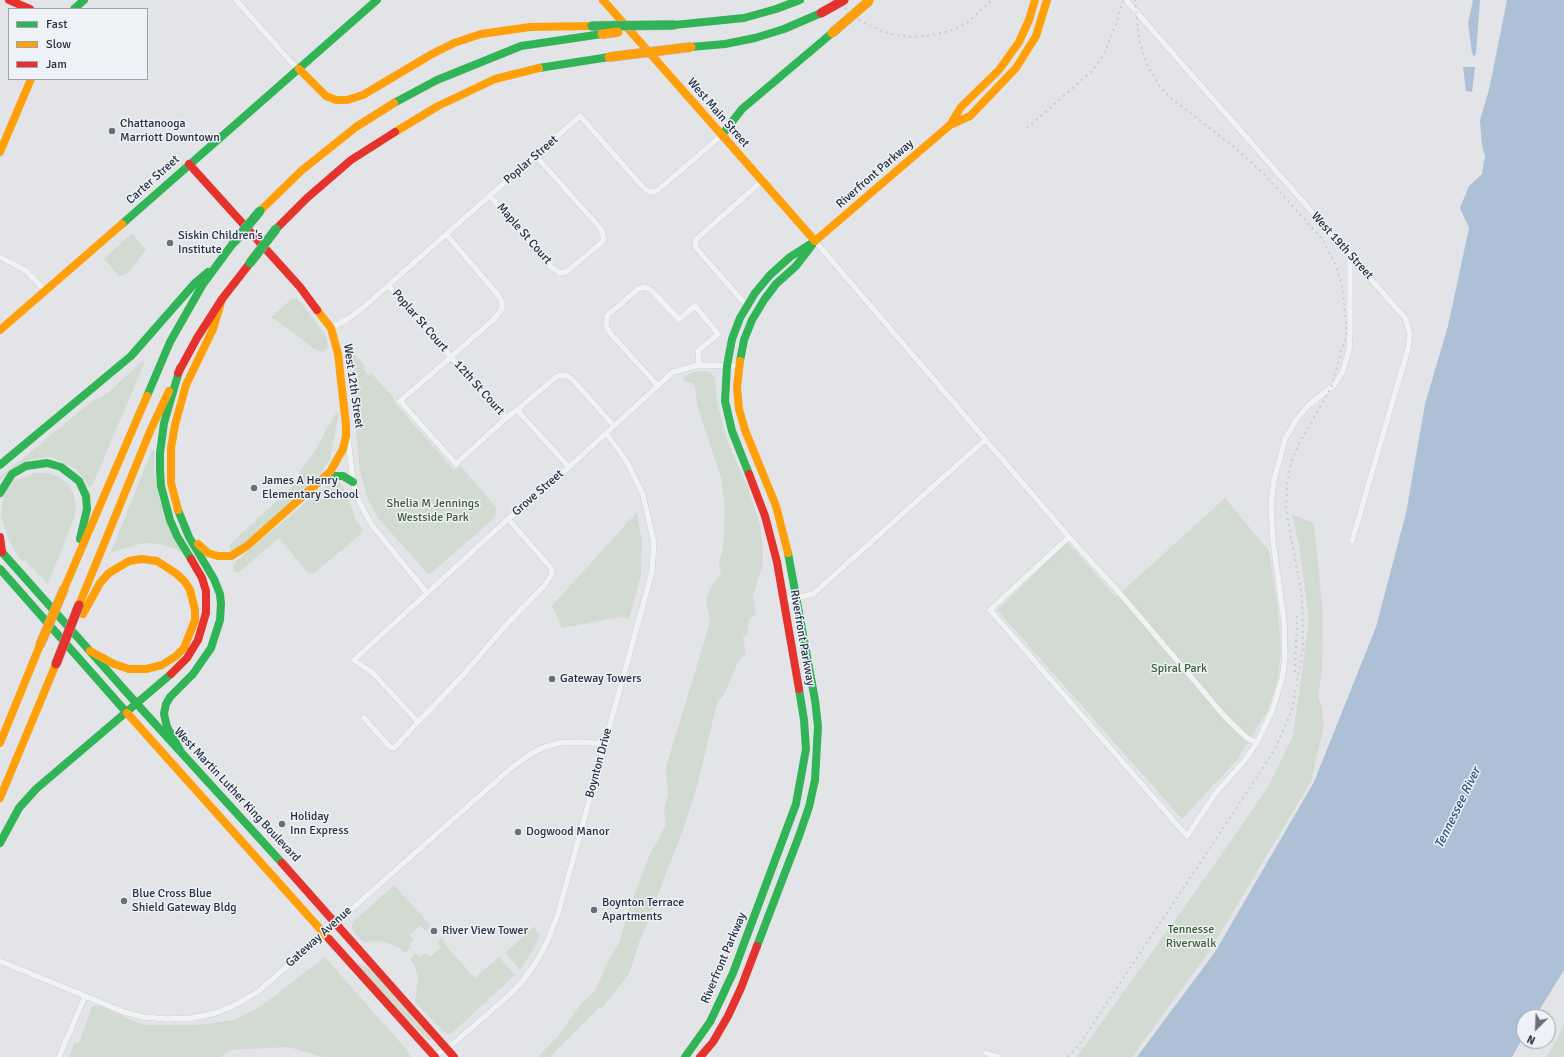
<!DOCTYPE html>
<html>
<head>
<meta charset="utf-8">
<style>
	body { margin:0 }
	#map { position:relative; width:1564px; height:1057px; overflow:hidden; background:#e2e4e7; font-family:Signika,sans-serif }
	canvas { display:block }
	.legend { position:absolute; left:8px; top:8px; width:140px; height:72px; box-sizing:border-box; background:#eef2f7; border:1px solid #9ea4af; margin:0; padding:5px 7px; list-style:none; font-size:12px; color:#263042 }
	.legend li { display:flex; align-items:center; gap:8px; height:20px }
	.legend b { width:20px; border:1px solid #9ea4af }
	.north { position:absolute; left:1516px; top:1009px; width:40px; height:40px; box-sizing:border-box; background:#eef2f7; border:1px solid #9ea4af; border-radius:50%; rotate:204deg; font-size:11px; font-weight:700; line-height:16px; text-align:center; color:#263042 }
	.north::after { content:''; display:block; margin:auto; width:14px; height:18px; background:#686f7c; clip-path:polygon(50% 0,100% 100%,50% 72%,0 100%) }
</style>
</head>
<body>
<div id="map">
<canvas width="1564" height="1057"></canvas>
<ul class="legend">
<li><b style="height:5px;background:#30b455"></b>Fast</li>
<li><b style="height:5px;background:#ff9f0a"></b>Slow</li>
<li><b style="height:5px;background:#e5322d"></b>Jam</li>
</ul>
<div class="north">N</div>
</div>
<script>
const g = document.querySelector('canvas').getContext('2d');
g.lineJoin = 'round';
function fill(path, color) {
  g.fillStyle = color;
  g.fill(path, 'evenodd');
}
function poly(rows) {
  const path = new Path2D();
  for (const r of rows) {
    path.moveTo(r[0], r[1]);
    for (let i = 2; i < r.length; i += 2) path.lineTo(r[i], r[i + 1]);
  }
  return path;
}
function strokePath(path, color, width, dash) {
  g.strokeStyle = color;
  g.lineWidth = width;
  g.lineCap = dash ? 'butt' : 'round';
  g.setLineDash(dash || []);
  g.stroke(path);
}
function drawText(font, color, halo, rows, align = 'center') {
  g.font = font + ' Signika,sans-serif';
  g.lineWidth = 3;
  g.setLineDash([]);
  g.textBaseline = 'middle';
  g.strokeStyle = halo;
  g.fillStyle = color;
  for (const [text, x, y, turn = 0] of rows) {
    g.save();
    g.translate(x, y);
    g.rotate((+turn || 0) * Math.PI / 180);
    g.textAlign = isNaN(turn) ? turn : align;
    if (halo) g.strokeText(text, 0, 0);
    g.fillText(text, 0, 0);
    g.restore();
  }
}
const green = poly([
	[132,233,146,250,127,274,119,276,104,259],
	[292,298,296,298,303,305,319,326,326,336,328,345,326,350,322,352,314,349,275,319,270,319],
	[345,344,365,366,363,369,369,376,371,373,393,397,396,404,454,470,461,466,497,508,494,518,429,575,378,518,367,497,360,472,354,407],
	[142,361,145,362,92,486,89,487,82,476,74,468,54,458,48,457,30,460,8,472,0,481,0,477,96,398,99,399,109,392],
	[702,371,710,372,715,378,717,401,721,419,729,445,748,488,760,525,763,548,763,566,758,578,753,598,756,614,749,619,747,635,743,636,746,654,738,661,725,693,717,703,698,783,683,830,639,943,629,974,603,1007,599,1008,550,1057,538,1057,558,1036,581,1004,595,991,608,961,619,943,630,906,652,849,659,839,666,824,664,811,668,793,666,767,705,639,710,620,706,599,709,591,721,573,719,563,723,549,725,508,721,478,697,405,695,386,692,383,683,380,683,377,693,372],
	[336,413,339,413,330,459,312,486,248,542,232,551,230,550,230,544,294,485,300,471,317,448,327,428],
	[152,450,155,451,154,471,160,500,187,556,175,549,159,544,144,543,111,552],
	[34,473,47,473,58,476,68,484,73,493,76,504,75,516,48,584,24,560,22,561,14,550,9,540,1,516,4,495,9,486,14,480,21,479],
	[333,482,338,482,342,485,349,500,355,519,363,530,361,534,313,574,308,573,279,538,238,573,234,571,233,566,235,562,317,493],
	[1225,498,1269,551,1278,609,1281,653,1277,683,1267,712,1237,760,1182,819,997,610,1067,542,1116,597],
	[637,512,642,542,641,575,629,619,620,617,562,628,552,606],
	[1292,515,1314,523,1323,613,1322,669,1318,697,1322,707,1324,726,1311,781,1211,949,1132,1057,1077,1057,1217,861,1268,787,1293,736,1309,619,1299,544],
	[394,885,431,926,426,931,420,926,410,935,414,940,409,944,411,947,405,953,398,947,384,942,375,941,364,943,353,931,352,928,352,925,354,921],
	[534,927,540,935,533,950,520,970,505,953],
	[442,938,448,948,475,978,499,957,515,975,452,1033,449,1034,446,1034,415,1002,418,978,415,966,410,959,416,953,420,957,425,953,430,957,441,947,437,943],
	[325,957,406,1049,411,1057,323,1057,288,1047,231,1050,221,1057,69,1057,75,1042,79,1043,92,1007,99,1005,143,1025,198,1025,234,1020,260,1007],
	[357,963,370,969,381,980,431,1036,430,1040,427,1039,415,1026,400,1013,365,975],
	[1564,1024,1564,1057,1546,1057,1551,1050]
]);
const water = poly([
	[1473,0,1480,0,1476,53,1474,57,1472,53,1468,23],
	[1507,0,1564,0,1564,970,1535,1017,1524,1017,1524,1036,1512,1057,1137,1057,1215,952,1314,782,1376,627,1406,513,1425,404,1448,326,1469,228,1460,208,1469,186,1482,174,1485,156,1482,146,1480,120,1489,90],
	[1463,67,1475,67,1472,92,1466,91]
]);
const street = poly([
	[236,0,290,61,299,69],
	[1126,0,1405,318,1410,334,1408,349,1352,541],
	[490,196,550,266,560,273,566,272,600,244,604,239,601,229,536,156],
	[815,241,1069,537,1117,590,1226,718,1247,738,1257,743,1244,761,1215,794,1187,836,990,610,1069,537],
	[0,257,25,270,45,290],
	[388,285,451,357,494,319,499,313,502,308,502,301,498,295,446,234],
	[747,306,697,249,695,244,696,240,701,235,762,181],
	[331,328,349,318,366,305,580,116,642,186,648,191,654,192,658,190,722,135],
	[451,357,506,418,456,464,400,401,451,357],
	[658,386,611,334,606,326,607,316,638,289,644,287,651,290,679,319,695,306,714,329,718,334,698,351,699,365],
	[517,410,556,377,561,375,567,376,572,379,614,426],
	[506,418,517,410,569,467],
	[348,439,353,482,359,501,371,524,427,593],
	[508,519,552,569,551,576,543,587,505,626,464,674,418,722,373,673,354,660,508,519,569,467,673,372,699,365,739,366],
	[784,601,813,594,985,440],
	[364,718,390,747,394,748,418,722],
	[1257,743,1272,711,1282,679,1285,659,1284,621,1273,541,1271,506,1274,480,1285,439,1296,420,1308,406,1335,384,1343,371,1349,350,1350,334,1350,256],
	[0,961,124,1012,144,1017,167,1019,192,1018,216,1013,237,1004,259,991,510,769,529,755,542,748,559,743,580,742,604,744],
	[986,1053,998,1057],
	[434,1056,447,1049,507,997,521,983,535,964,547,942,558,914,643,605,652,571,654,543,643,495,627,462,606,433],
	[59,1057,85,996]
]);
const fast = poly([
	[74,9,84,0],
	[674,25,744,18,776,9,800,0],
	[691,47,725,44,755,38,784,29,821,13],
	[539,68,609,57],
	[394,103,437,80,521,46,602,34],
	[722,135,742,109,832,33],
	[122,224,377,0],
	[740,361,744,340,752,320,764,300,776,284,796,266,812,245],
	[180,368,164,423,160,453,160,470,161,486,170,520,177,536,191,559],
	[147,396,170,342,203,284,234,242],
	[0,465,131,356,195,283,208,272],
	[749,474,732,431,725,401,727,366,732,339,740,318,755,293,770,275,790,257,815,241],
	[324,480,333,476,343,476,353,482],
	[0,493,12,474,26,466,47,463,61,467,79,481,86,496,87,509,80,539],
	[178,510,189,537,214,579,220,594,221,604,220,620,211,648,193,674,170,697,166,704,164,714,167,727,181,752],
	[0,550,137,704],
	[0,569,127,713],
	[137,704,282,863],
	[0,843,19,808,36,789,171,674],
	[757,946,799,836,809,807,815,780,818,726,815,700,788,553],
	[685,1057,710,1022,733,973,796,804,806,749,804,720,799,689]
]);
const slow = poly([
	[603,0,722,135],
	[299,69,326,96,336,100,347,100,363,95,432,54,454,43,481,34,530,27,592,26],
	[950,125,970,116,1016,68,1036,36,1047,0],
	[395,132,438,106,495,79,539,68],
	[722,135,815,241],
	[0,152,31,79],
	[260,211,301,171,356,127,394,103],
	[815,241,950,125,961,107,999,70,1019,42,1029,20,1035,0],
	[317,310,331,328,338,354,346,425],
	[0,330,122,224],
	[740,361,737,387,739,409,745,430,776,506,788,553],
	[178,510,171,483,171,448,175,425,186,385,213,329,222,299],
	[198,544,208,553,218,556,231,556,247,546,330,472,343,449,346,436,346,425],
	[64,589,147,396],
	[79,605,151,429,169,391],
	[83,614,100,583,109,573,129,561,142,559,157,561,177,574,185,582,190,590,195,610,195,620,184,648,176,656,162,665,146,669,129,669,114,664,90,651],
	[127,713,329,939],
	[0,743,40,645],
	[0,798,56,664]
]);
const jam = poly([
	[9,0,30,9],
	[189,164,300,287,317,310],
	[276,229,307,198,351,160,395,132],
	[178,373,197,338,222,299,250,263],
	[749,474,765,516,777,562,799,689],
	[0,537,2,552],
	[171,674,187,658,198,640,206,613,206,591,202,578,191,559],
	[282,863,454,1057],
	[329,939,435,1057],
	[700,1057,713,1042,728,1016,741,988,757,946]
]);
const rail = poly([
	[836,0,859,20,879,30,895,35,912,37,932,35,950,31,967,23,992,0],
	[1027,128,1091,72,1101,59,1108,45,1118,18,1123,0],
	[1295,672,1297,612],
	[1068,1057,1081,1042,1261,771,1275,749,1292,710,1303,649,1302,596,1286,510,1287,485,1291,462,1300,442,1331,388,1347,331,1342,285,1335,264,1322,239,1263,173,1234,147,1171,98,1161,88,1147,65,1139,40,1135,0]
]);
const fastBridge = poly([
	[592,26,674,25],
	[234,242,260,211],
	[250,263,276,229]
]);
const slowBridge = poly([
	[832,33,869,1],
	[602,34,618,32],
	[609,57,691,47],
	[40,645,64,589]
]);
const jamBridge = poly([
	[821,13,844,0],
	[56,664,79,605]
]);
const markers = [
	[112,131,4,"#686f7c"],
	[170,243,4,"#686f7c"],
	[254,488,4,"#686f7c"],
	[552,679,4,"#686f7c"],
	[282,824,4,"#686f7c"],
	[518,832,4,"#686f7c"],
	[124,901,4,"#686f7c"],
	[594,910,4,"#686f7c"],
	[434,931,4,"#686f7c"]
];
const streetNames = [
	["West Main Street",718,113,49],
	["Poplar Street",531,160,-41],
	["Riverfront Parkway",875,174,-41],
	["Carter Street",153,180,-42],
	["Maple St Court",524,234,49],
	["West 19th Street",1342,246,48],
	["Poplar St Court",420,321,49],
	["West 12th Street",353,386,82],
	["12th St Court",479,388,48],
	["Grove Street",538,493,-41],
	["Riverfront Parkway",802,638,80],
	["Boynton Drive",599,763,-75],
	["West Martin Luther King Boulevard",237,795,47],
	["Gateway Avenue",319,937,-42],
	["Riverfront Parkway",724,958,-67]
];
const poiNames = [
	["Chattanooga",120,124],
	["Marriott Downtown",120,138],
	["Siskin Children's",178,236],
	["Institute",178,250],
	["James A Henry",262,481],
	["Elementary School",262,495],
	["Gateway Towers",560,679],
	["Holiday",290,817],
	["Inn Express",290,831],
	["Dogwood Manor",526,832],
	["Blue Cross Blue",132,894],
	["Shield Gateway Bldg",132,908],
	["Boynton Terrace",602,903],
	["Apartments",602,917],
	["River View Tower",442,931]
];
const parkNames = [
	["Shelia M Jennings",433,504],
	["Westside Park",433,518],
	["Spiral Park",1179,669],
	["Tennesse",1191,930],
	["Riverwalk",1191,944]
];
const waterNames = [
	["Tennessee River",1458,808,-64]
];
fill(green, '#d2dbd1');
fill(water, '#adc0d6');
strokePath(street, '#c0c2c5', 6);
strokePath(street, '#f1f2f3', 5.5);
strokePath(fast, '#30b455', 8);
strokePath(slow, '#ff9f0a', 8);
strokePath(jam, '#e5322d', 8);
strokePath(rail, '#c9cbcf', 2, [2, 4]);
strokePath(fastBridge, '#b4b7bc', 10, []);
strokePath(slowBridge, '#b4b7bc', 10, []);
strokePath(jamBridge, '#b4b7bc', 10, []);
strokePath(fastBridge, '#30b455', 9);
strokePath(slowBridge, '#ff9f0a', 9);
strokePath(jamBridge, '#e5322d', 9);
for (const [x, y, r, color] of markers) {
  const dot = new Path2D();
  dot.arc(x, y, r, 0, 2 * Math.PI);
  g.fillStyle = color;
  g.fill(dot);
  strokePath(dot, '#eef2f7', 1.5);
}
drawText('12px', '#263042', '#eef2f7', streetNames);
drawText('12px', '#263042', '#eef2f7', poiNames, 'left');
drawText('12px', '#3a6032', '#eef2f7', parkNames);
drawText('italic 13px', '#2c4f7b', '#eef2f7', waterNames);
</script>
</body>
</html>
